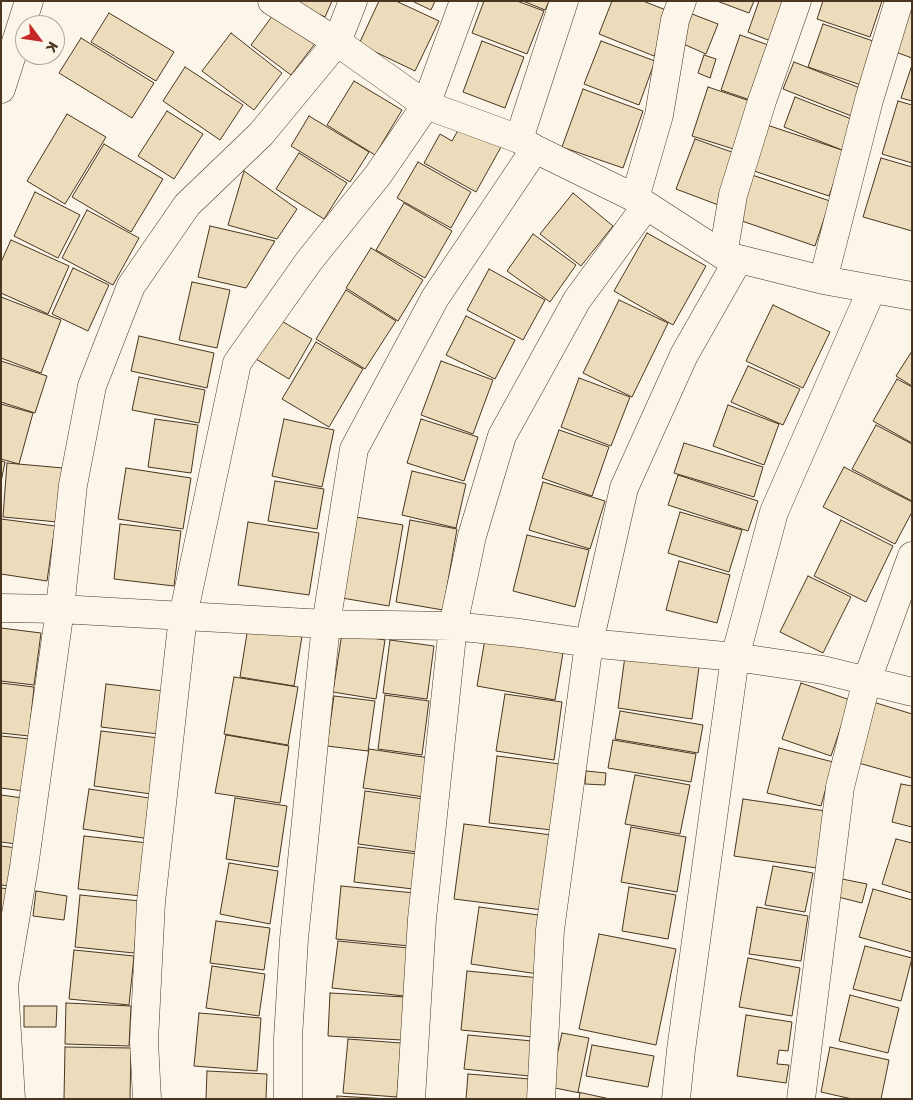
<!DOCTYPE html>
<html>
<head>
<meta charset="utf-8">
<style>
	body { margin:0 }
	#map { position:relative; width:913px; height:1100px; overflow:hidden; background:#fbf6e9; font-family:Poppins,sans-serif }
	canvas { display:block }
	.frame { position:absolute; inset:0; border:2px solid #4a3520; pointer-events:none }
	.north { position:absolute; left:15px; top:15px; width:50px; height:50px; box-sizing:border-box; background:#fbf6e9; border:1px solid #b4a999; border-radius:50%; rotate:121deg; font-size:14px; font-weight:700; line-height:20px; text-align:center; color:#4a3520 }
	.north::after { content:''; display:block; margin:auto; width:18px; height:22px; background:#c62828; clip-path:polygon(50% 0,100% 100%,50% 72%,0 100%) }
</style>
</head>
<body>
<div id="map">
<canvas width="913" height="1100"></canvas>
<div class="frame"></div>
<div class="north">K</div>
</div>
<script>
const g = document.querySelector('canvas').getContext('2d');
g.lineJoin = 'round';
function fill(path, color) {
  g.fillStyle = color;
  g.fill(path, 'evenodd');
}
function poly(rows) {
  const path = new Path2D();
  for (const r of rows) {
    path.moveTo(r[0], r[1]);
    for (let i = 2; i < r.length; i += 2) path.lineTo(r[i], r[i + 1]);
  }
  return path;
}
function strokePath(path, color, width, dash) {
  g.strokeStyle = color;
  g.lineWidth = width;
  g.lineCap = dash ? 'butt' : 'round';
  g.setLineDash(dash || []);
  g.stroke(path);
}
const building = poly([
	[291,1,332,1,325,17,291,1],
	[379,1,396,1,439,21,415,71,359,44,379,1],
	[412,1,435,1,431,10,412,1],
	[484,1,517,1,544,11,527,54,472,33,484,1],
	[523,1,549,1,545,10,523,1],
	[612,1,643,1,671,12,654,56,599,34,612,1],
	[717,1,754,1,749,13,717,1],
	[759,1,779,1,787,4,773,42,748,32,759,1],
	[823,1,882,1,870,37,817,19,823,1],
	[912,5,912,58,890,50,912,5],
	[276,11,317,41,291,75,251,45,276,11],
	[109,13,174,52,156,81,91,42,109,13],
	[692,14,718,24,706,54,681,43,692,14],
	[823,24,876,42,861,85,808,67,823,24],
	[231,33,282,73,254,110,202,71,231,33],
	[740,35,774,47,756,102,721,90,740,35],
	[81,38,154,83,132,118,59,73,81,38],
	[482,41,524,57,505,108,463,92,482,41],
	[601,41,655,61,639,105,584,84,601,41],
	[704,55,716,59,710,78,698,73,704,55],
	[794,62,865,90,854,117,783,89,794,62],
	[912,65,912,101,901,98,912,65],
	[185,67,243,105,220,140,163,101,185,67],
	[354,81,402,110,375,155,327,125,354,81],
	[708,87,756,103,740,151,692,136,708,87],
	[583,89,643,111,623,168,562,147,583,89],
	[795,97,854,120,842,150,784,127,795,97],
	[898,101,912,105,912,163,882,154,898,101],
	[167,111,203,134,174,179,138,156,167,111],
	[67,114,106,137,65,204,27,181,67,114],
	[309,116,369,152,350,182,291,146,309,116],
	[461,125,501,147,476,192,424,163,440,134,452,141,461,125],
	[767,125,845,151,829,196,751,170,767,125],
	[695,139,740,155,721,206,676,189,695,139],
	[104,144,163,179,131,232,72,197,104,144],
	[299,153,347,183,324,219,276,189,299,153],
	[881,158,912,167,912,231,863,217,881,158],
	[418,162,471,192,451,228,397,198,418,162],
	[244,171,297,209,277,239,228,225,244,171],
	[752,175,830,201,815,246,736,219,752,175],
	[35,192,80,215,58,258,14,236,35,192],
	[573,193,613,226,581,266,540,234,573,193],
	[404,203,452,231,425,278,376,250,404,203],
	[87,210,139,238,113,285,62,258,87,210],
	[210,226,275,241,246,288,198,277,210,226],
	[647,233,706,266,673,325,614,291,647,233],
	[533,234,576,265,550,302,507,271,533,234],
	[11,240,69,266,48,314,1,293,1,262,11,240],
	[371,248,423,280,398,321,346,288,371,248],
	[73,268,109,285,88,331,52,314,73,268],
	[489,269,545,300,523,340,467,310,489,269],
	[192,282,230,290,217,348,179,340,192,282],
	[346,290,396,321,365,369,316,339,346,290],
	[1,297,61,320,41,373,1,358,1,297],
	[619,300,668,323,632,397,583,373,619,300],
	[773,305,830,332,803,388,746,361,773,305],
	[466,316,515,340,495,379,446,355,466,316],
	[280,320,312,339,289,379,256,359,280,320],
	[139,336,214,353,207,388,131,371,139,336],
	[316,342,363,369,329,427,282,399,316,342],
	[912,351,912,386,896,376,912,351],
	[1,361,47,376,35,413,1,402,1,361],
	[441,361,493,380,473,434,421,415,441,361],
	[748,366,800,389,783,425,731,402,748,366],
	[139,377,205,390,199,423,132,410,139,377],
	[579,378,630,397,611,446,561,427,579,378],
	[897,379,912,387,912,443,873,421,897,379],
	[1,404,33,413,19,464,1,459,1,404],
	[728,405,779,424,764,465,713,446,728,405],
	[155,419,198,425,191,473,148,467,155,419],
	[284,419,334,430,322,487,272,476,284,419],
	[421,419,478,437,464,481,407,463,421,419],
	[876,425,912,444,912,501,852,469,876,425],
	[559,430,609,447,592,496,542,478,559,430],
	[684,443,763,467,754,497,674,473,684,443],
	[1,461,5,462,1,482,1,461],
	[7,463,63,468,58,522,3,517,7,463],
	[844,467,912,502,912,512,895,544,823,507,844,467],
	[126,468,191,478,183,529,118,519,126,468],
	[412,471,466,484,456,528,402,515,412,471],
	[678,475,758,501,748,531,668,505,678,475],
	[275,481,324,489,317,529,268,521,275,481],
	[543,482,605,501,590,549,529,530,543,482],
	[680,512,742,530,729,572,668,553,680,512],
	[356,517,403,525,389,606,342,598,356,517],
	[1,519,55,526,47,581,1,574,1,519],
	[410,520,457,529,443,610,396,602,410,520],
	[841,520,893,546,866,602,814,576,841,520],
	[248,522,319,533,309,595,238,585,248,522],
	[120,524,181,531,174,586,114,579,120,524],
	[527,535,589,550,575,607,513,591,527,535],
	[679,561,730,575,717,623,666,610,679,561],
	[808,576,851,597,823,653,780,632,808,576],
	[248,627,302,636,294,686,240,677,248,627],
	[1,628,41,633,34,685,1,681,1,628],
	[342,633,385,640,376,699,333,692,342,633],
	[485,639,563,653,555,700,477,686,485,639],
	[390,640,434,646,427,699,383,693,390,640],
	[625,656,699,667,692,719,618,708,625,656],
	[234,677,298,687,288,745,224,734,234,677],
	[1,683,34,687,29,736,1,733,1,683],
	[801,683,850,700,831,756,782,739,801,683],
	[106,684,164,691,158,734,101,727,106,684],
	[505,694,562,702,554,760,496,751,505,694],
	[385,695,429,701,422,755,378,749,385,695],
	[334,696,375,701,368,751,327,746,334,696],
	[873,702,912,714,912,778,855,762,873,702],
	[620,711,703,725,698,753,615,739,620,711],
	[101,731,159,738,151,794,94,786,101,731],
	[226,735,289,746,280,803,215,793,226,735],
	[1,736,30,739,24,791,1,788,1,736],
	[613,740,696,754,691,782,608,768,613,740],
	[779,748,833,762,821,806,767,793,779,748],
	[369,749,430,758,424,797,363,788,369,749],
	[497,756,560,764,552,830,489,823,497,756],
	[586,771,606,773,605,785,585,784,586,771],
	[635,775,690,785,680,834,625,824,635,775],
	[901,784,912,786,912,827,892,822,901,784],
	[89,789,156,799,150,839,83,829,89,789],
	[365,791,424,799,417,852,358,844,365,791],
	[1,795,23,798,17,844,1,842,1,795],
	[235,798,287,806,278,867,226,859,235,798],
	[743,799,826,811,817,868,734,856,743,799],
	[464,824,552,835,543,910,454,899,464,824],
	[631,827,686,837,677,892,621,882,631,827],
	[84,836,148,843,141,896,78,889,84,836],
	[896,839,912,843,912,893,882,884,896,839],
	[1,846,17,848,11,886,1,885,1,846],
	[358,847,418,854,413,889,354,882,358,847],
	[229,863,278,871,270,924,220,914,229,863],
	[773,866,813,873,805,912,765,905,773,866],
	[842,879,867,884,862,903,838,897,842,879],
	[341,886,415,893,410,946,336,939,341,886],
	[629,887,676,895,668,939,622,931,629,887],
	[1,888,10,889,1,950,1,888],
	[873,889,912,900,912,952,859,937,873,889],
	[36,891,67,896,64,920,33,916,36,891],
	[80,895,140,901,134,953,75,947,80,895],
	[479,907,546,916,538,974,471,964,479,907],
	[757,907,808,916,801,961,749,954,757,907],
	[216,921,270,928,264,970,210,963,216,921],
	[599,934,676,949,656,1045,579,1029,599,934],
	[338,941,409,948,404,996,332,988,338,941],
	[865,946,912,958,901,1001,853,989,865,946],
	[74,950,134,956,129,1005,69,999,74,950],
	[748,958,800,968,792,1016,739,1007,748,958],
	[212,966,265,974,259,1016,206,1008,212,966],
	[467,971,540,978,534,1037,461,1030,467,971],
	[330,993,405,997,402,1040,328,1036,330,993],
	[850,995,899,1008,888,1053,839,1041,850,995],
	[66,1003,131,1006,129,1046,65,1044,66,1003],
	[24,1006,57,1006,56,1027,24,1027,24,1006],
	[199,1013,261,1018,257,1071,194,1066,199,1013],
	[746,1015,792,1022,788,1051,779,1050,777,1064,789,1065,786,1083,737,1076,746,1015],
	[562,1033,589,1038,578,1092,610,1099,579,1099,580,1093,550,1087,562,1033],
	[468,1035,532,1041,529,1076,464,1069,468,1035],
	[348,1039,401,1043,397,1097,343,1093,348,1039],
	[592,1045,654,1056,648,1087,586,1076,592,1045],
	[65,1047,131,1048,130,1099,64,1099,65,1047],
	[830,1047,889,1060,881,1099,852,1099,821,1092,830,1047],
	[207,1071,267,1074,266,1099,206,1099,207,1071],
	[468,1074,530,1079,528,1099,466,1099,468,1074],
	[337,1096,389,1099,337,1099,337,1096]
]);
const minor = poly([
	[272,1,337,42,426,105,519,139,535,149,635,198,723,255,823,280,912,296],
	[519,139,564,1],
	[635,198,659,115,675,20,682,1],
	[723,255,733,195,762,101,797,1],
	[823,280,869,100,899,1],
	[1,608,60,609,326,624,453,626,520,633,589,643,735,657,823,670,912,692],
	[11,1099,4,985,24,867,60,609,73,485,92,386,131,286,187,205,261,134,337,42,353,1],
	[147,1099,144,1041,151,902,183,616,237,363,309,261,378,175,426,105,464,1],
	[288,1099,288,1038,294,939,326,624,354,449,435,298,535,149],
	[411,1099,422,919,453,626,472,536,502,436,577,300,646,206],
	[541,1099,550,930,589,643,624,488,684,355,738,260],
	[676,1099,681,1050,735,657,774,512,872,289],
	[801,1099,840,787,867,680,912,556]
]);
const secondary = poly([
	[1,89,29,1]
]);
fill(building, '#ecdcbc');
strokePath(building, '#4a3520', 1);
strokePath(minor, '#4a3520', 29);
strokePath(secondary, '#4a3520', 29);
strokePath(minor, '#fbf6e9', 28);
strokePath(secondary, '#fbf6e9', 28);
</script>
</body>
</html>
